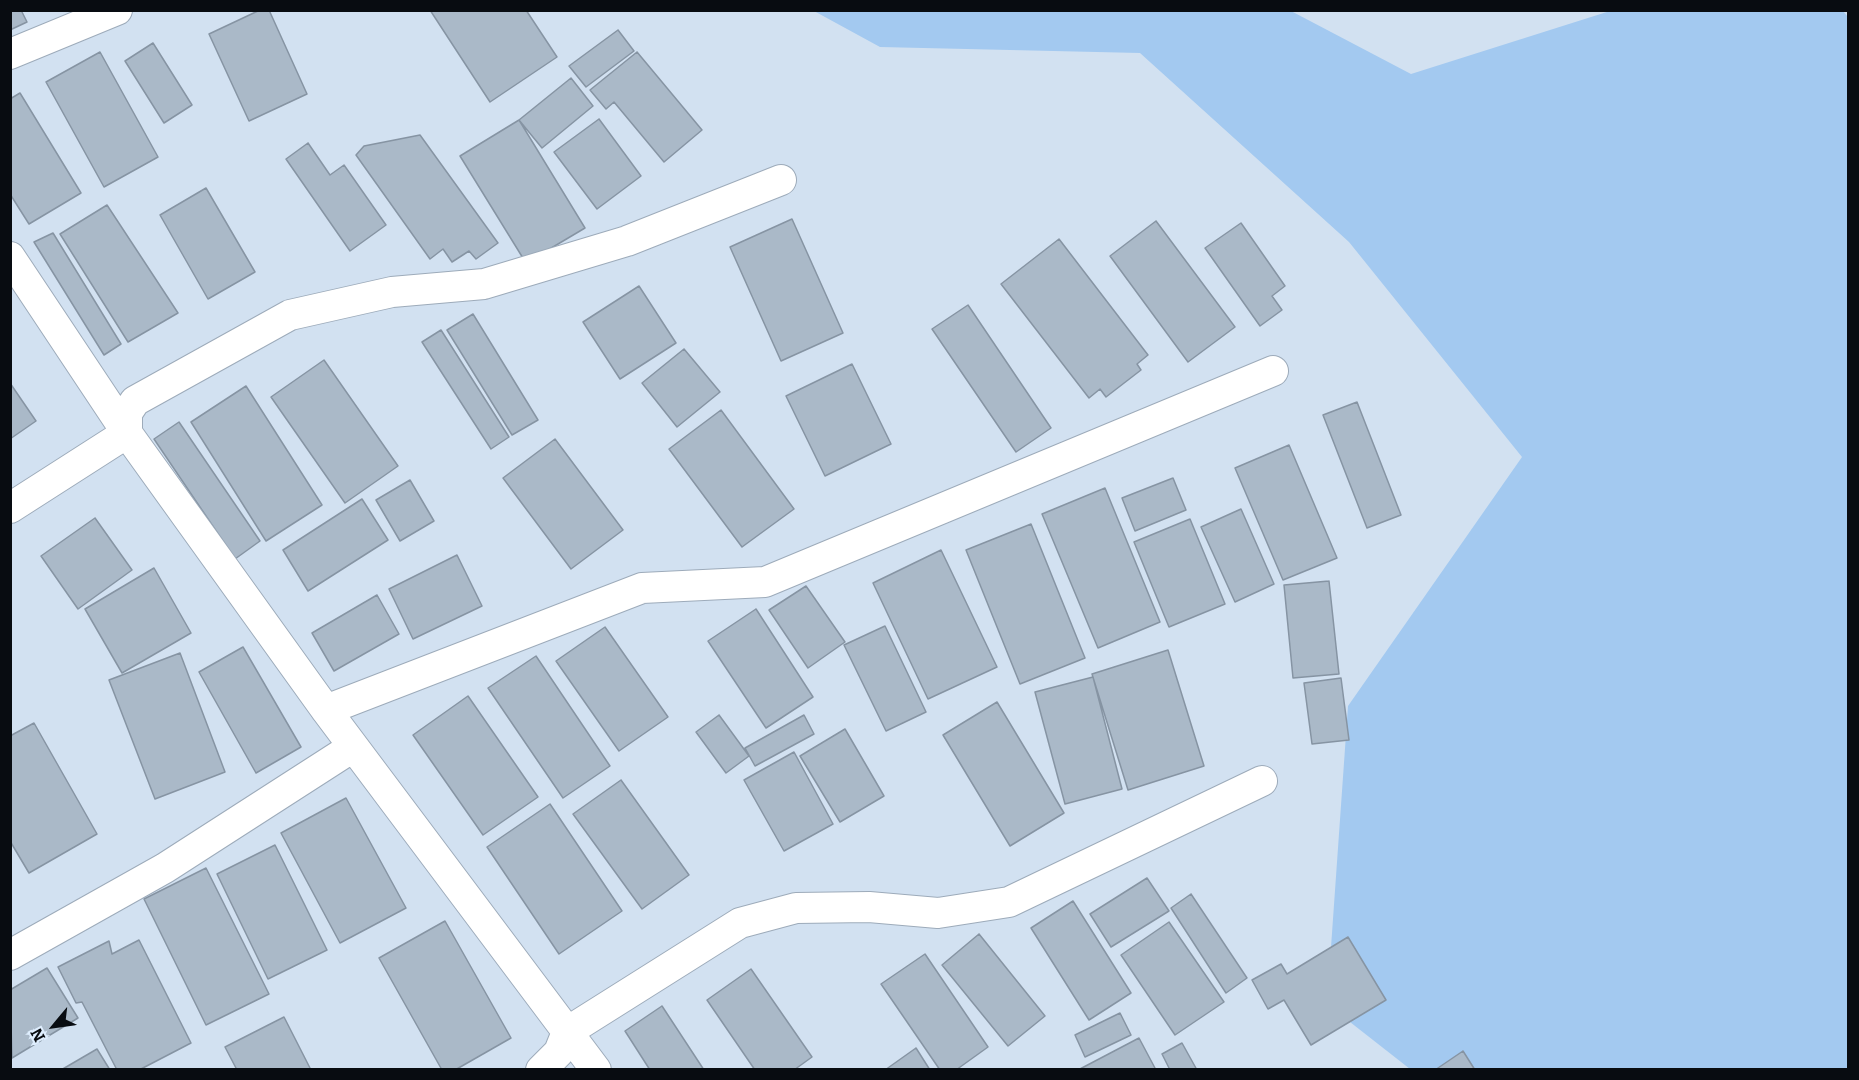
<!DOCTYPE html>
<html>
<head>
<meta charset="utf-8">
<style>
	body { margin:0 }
	#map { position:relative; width:1859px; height:1080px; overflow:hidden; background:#d2e1f1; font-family:Bitter,serif }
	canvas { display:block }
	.frame { position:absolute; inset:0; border:12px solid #080c11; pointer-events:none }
	.north { position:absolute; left:24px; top:996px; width:60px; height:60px; -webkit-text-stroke:4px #dfeefe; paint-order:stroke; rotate:241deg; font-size:16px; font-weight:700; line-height:24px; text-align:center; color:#080c11 }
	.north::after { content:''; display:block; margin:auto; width:21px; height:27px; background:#080c11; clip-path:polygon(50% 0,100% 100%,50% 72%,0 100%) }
</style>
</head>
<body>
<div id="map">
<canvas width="1859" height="1080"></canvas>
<div class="frame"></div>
<div class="north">N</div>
</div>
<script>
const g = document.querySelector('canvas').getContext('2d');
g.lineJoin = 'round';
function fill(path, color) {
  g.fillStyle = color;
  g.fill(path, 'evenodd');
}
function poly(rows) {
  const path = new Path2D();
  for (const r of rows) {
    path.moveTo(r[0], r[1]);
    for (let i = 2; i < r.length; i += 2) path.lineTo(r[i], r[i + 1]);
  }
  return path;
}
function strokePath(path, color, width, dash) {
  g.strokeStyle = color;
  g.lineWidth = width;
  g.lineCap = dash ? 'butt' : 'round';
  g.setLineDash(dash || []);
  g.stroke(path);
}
const green = poly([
	[814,11,1291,11,1411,74,1610,11,1843,11,1848,17,1848,1069,1410,1069,1327,1004,1348,706,1522,457,1349,242,1140,53,880,47]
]);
const building = poly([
	[10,10,21,10,27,22,10,30,10,10],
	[260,10,269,10,307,94,249,121,209,34,260,10],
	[430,10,526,10,557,57,490,102,430,10],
	[618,30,634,51,586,87,569,66,618,30],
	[153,43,192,105,164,123,125,61,153,43],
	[100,52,158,157,104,187,46,82,100,52],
	[637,52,702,130,664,162,614,102,606,109,590,90,637,52],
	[571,78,593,106,542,148,519,120,571,78],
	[20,93,81,193,29,224,10,194,10,99,20,93],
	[599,119,641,176,597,209,554,152,599,119],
	[519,120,585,228,526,263,460,156,519,120],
	[420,135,498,243,476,259,469,251,452,262,443,249,430,259,356,155,364,146,420,135],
	[308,143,330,175,344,165,386,225,350,251,286,159,308,143],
	[206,188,255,272,208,299,160,215,206,188],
	[107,205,178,313,128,342,60,234,107,205],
	[792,219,843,333,781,361,730,247,792,219],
	[1156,221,1235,327,1188,362,1110,256,1156,221],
	[1241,223,1285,286,1272,296,1282,310,1260,326,1205,248,1241,223],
	[53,233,121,344,104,355,34,242,53,233],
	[1059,239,1148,355,1137,364,1141,370,1106,397,1100,389,1089,398,1001,284,1059,239],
	[639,286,676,343,620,379,583,322,639,286],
	[968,305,1051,428,1016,452,932,329,968,305],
	[473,314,538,420,512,435,447,330,473,314],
	[441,330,509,437,491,449,422,342,441,330],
	[684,349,720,392,677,427,642,383,684,349],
	[324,360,398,466,345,503,271,397,324,360],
	[852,364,891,444,825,476,786,396,852,364],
	[10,383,36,421,10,439,10,383],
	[246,386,322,505,266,541,191,422,246,386],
	[1357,402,1401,515,1367,528,1323,415,1357,402],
	[721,410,794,509,742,547,669,449,721,410],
	[179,422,260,541,235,559,154,439,179,422],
	[555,439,623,530,571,569,503,478,555,439],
	[1289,445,1337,558,1283,580,1235,468,1289,445],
	[1173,478,1186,510,1135,531,1122,498,1173,478],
	[410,480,434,521,400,541,376,500,410,480],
	[1105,488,1160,622,1098,648,1042,514,1105,488],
	[362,499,388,540,308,591,283,550,362,499],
	[1241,509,1274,584,1235,602,1201,527,1241,509],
	[95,518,132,570,78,609,41,556,95,518],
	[1190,519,1225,604,1169,627,1134,542,1190,519],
	[1031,524,1085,658,1020,684,966,550,1031,524],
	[941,550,997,667,928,699,873,583,941,550],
	[457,555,482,606,413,639,389,589,457,555],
	[154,568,191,633,122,673,85,609,154,568],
	[1329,581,1339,674,1293,678,1284,585,1329,581],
	[806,586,845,642,808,668,769,610,806,586],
	[377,595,399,634,334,671,312,633,377,595],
	[756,609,813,697,766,728,708,641,756,609],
	[885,626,926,712,886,731,844,645,885,626],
	[605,627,668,717,619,751,556,661,605,627],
	[243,647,301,747,256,773,199,672,243,647],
	[1168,650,1204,766,1128,790,1092,674,1168,650],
	[180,653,225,772,155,799,109,680,180,653],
	[536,656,610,766,563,798,488,688,536,656],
	[1093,677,1122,789,1065,804,1035,692,1093,677],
	[1341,678,1349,740,1312,744,1304,683,1341,678],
	[468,696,538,797,483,835,413,735,468,696],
	[997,702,1064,813,1010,846,943,735,997,702],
	[719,715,749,756,726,773,696,732,719,715],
	[804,715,814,734,755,766,745,748,804,715],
	[34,723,97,834,29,873,10,841,10,736,34,723],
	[845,729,884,796,840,822,800,756,845,729],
	[794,752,833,824,784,851,744,780,794,752],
	[621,780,689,875,642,909,573,814,621,780],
	[346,798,406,908,340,943,281,833,346,798],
	[550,804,622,911,559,954,487,847,550,804],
	[275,845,327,950,268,979,217,874,275,845],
	[206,868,269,994,206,1025,144,899,206,868],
	[1147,878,1169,911,1111,947,1090,914,1147,878],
	[1191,894,1247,978,1226,993,1171,908,1191,894],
	[1073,901,1131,993,1089,1020,1031,928,1073,901],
	[445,921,511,1038,455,1070,442,1070,379,958,445,921],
	[1169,922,1224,1002,1175,1035,1121,955,1169,922],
	[979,934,1045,1016,1008,1046,942,965,979,934],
	[1348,937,1386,1000,1311,1045,1284,1000,1268,1009,1252,980,1281,964,1287,974,1348,937],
	[139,940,191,1043,139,1070,117,1070,82,1002,76,1003,58,967,109,941,112,954,139,940],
	[925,954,988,1047,956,1070,940,1070,881,984,925,954],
	[47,968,78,1018,12,1058,10,990,47,968],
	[751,969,812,1057,794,1070,755,1070,707,1000,751,969],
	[662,1006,704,1070,650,1070,625,1031,662,1006],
	[1120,1013,1131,1035,1085,1057,1075,1035,1120,1013],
	[284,1017,311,1070,237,1070,225,1047,284,1017],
	[1139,1038,1156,1070,1078,1070,1139,1038],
	[1182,1043,1197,1070,1170,1070,1162,1054,1182,1043],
	[916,1048,930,1070,885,1070,916,1048],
	[97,1049,110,1070,61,1070,97,1049],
	[1463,1051,1475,1070,1435,1070,1463,1051]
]);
const street = poly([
	[10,54,117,10],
	[10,257,127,433,326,710,596,1070],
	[10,508,127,433,127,413,135,401,290,315,392,292,484,284,627,241,781,180],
	[326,710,642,588,765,582,1273,371],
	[10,955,165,868,353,747],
	[541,1070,559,1052,567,1032,740,923,796,908,869,907,938,913,1009,902,1262,781]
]);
fill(green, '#a3c9f0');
fill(building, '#aab9c8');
strokePath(building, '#8694a3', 1.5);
strokePath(street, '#9dabba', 32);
strokePath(street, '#fff', 30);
</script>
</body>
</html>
